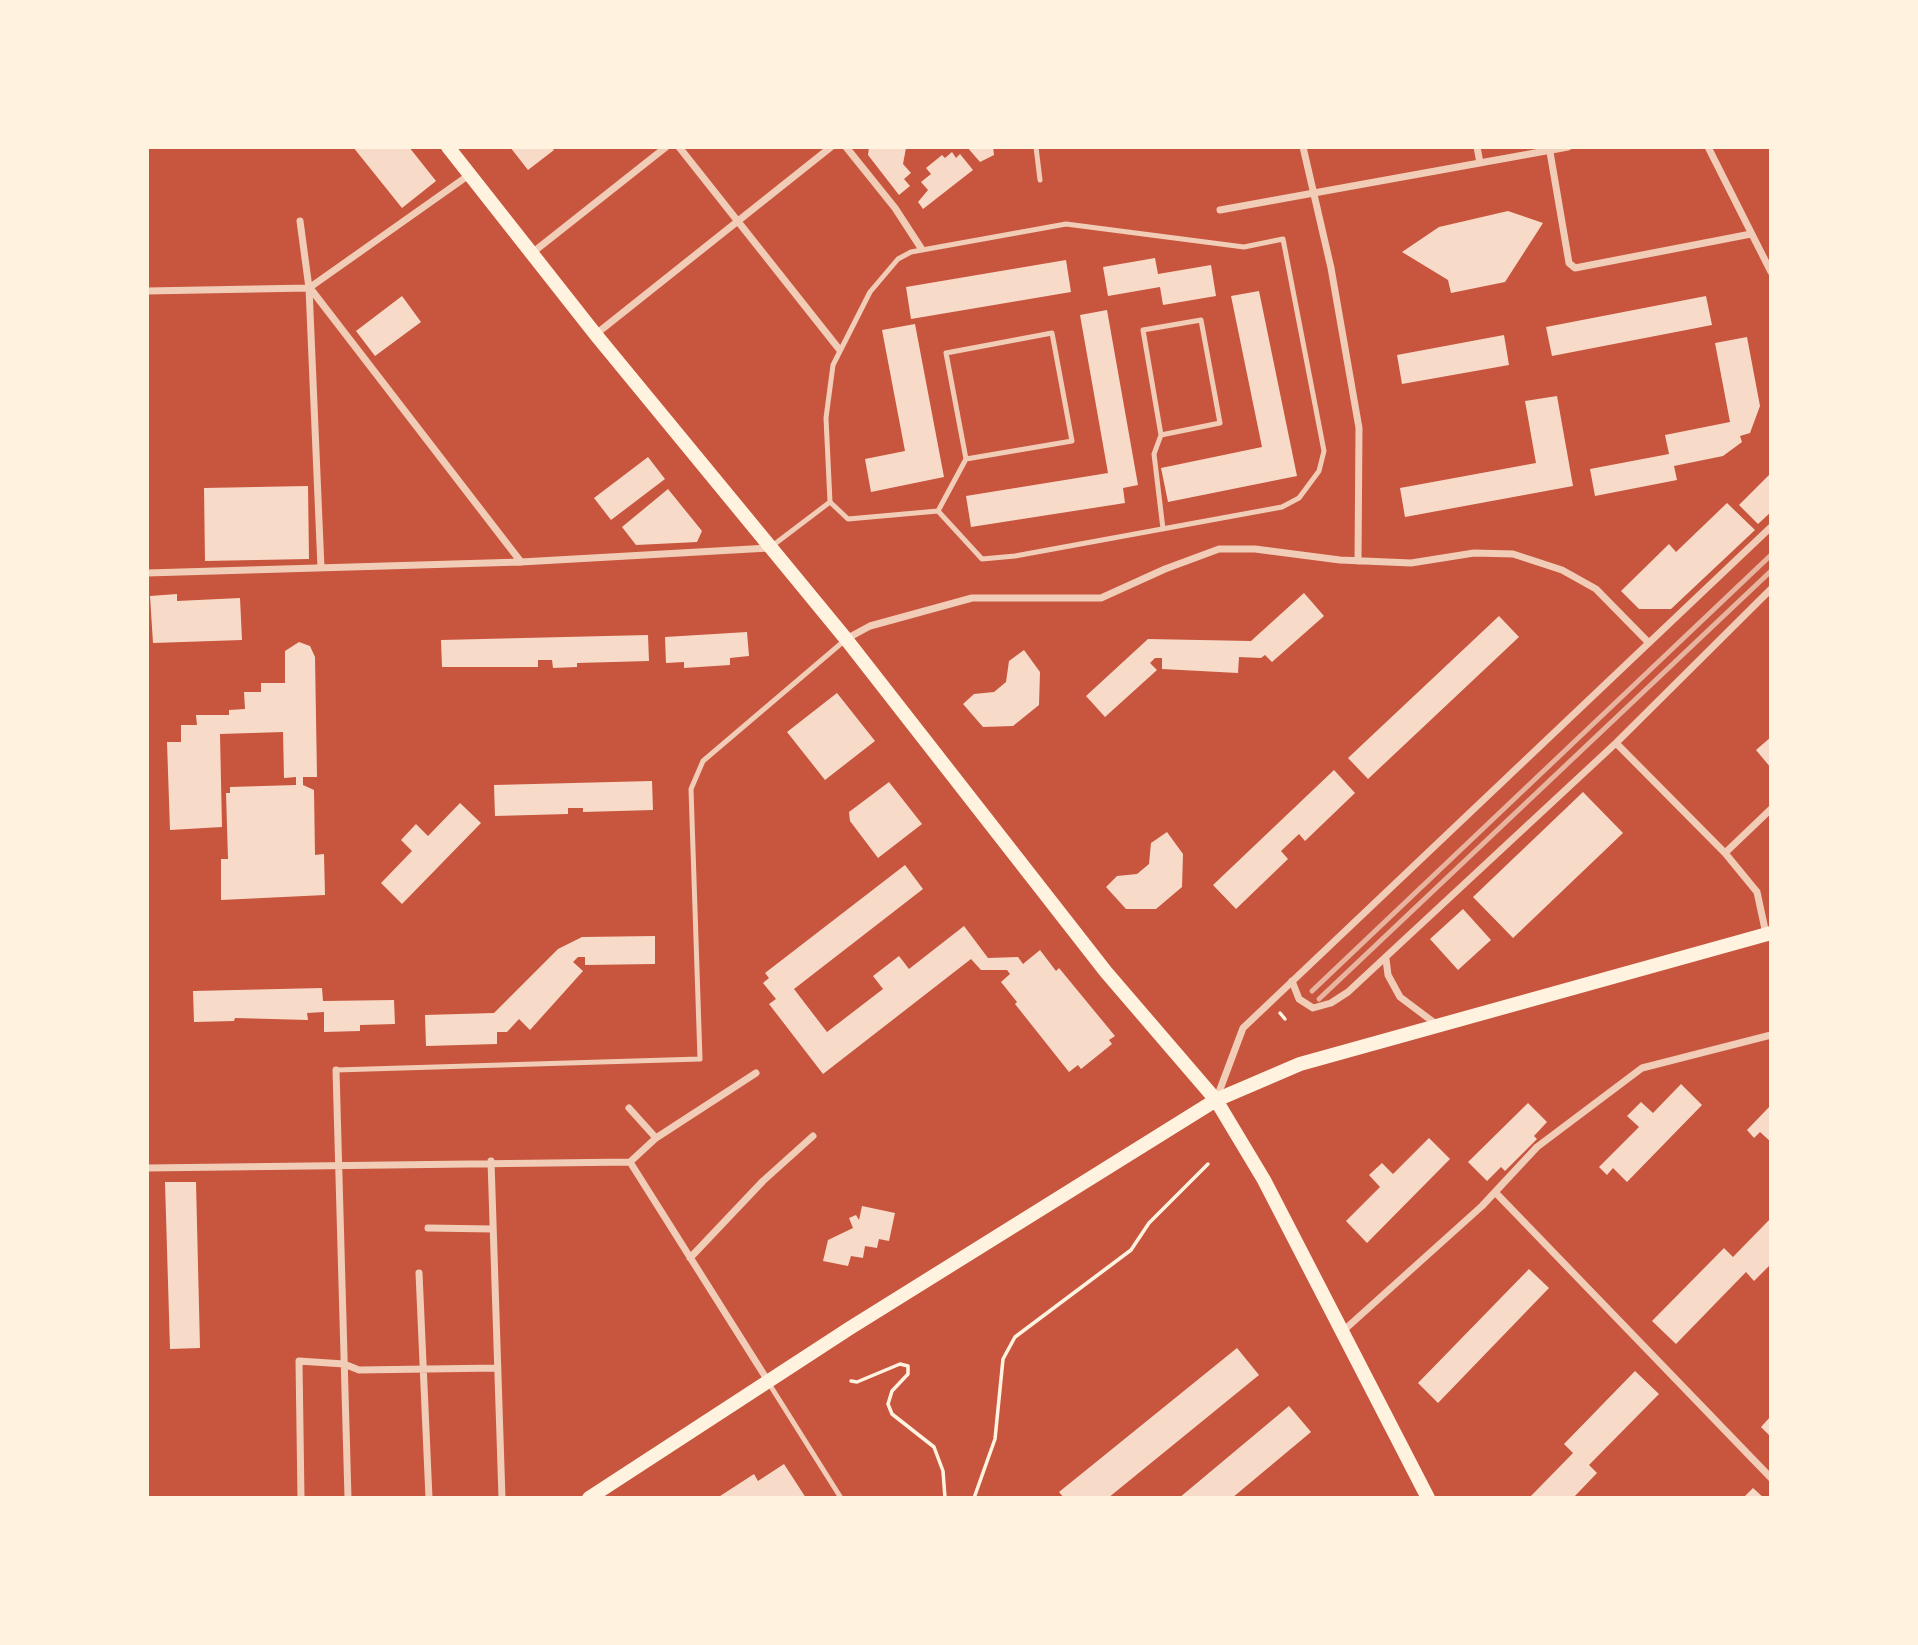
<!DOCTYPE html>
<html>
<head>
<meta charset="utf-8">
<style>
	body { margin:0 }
	#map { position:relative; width:1918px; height:1645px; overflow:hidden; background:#c8553d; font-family:Roboto,sans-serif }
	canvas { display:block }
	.frame { position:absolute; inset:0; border:149px solid #fff3e0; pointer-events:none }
</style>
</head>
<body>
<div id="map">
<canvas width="1918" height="1645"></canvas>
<div class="frame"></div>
</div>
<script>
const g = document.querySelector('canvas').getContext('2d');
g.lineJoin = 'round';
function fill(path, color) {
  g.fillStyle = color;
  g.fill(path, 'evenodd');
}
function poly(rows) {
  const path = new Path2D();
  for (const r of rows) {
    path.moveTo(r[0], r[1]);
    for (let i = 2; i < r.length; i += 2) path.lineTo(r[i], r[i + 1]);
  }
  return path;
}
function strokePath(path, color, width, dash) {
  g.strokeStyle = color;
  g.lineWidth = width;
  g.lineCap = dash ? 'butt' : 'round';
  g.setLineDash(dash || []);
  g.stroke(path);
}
const building = poly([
	[353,147,409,147,436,181,402,208],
	[510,147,551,147,554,150,528,170],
	[869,147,906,148,903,164,911,173,904,179,910,186,899,195,868,155],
	[967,147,993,147,994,155,980,162],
	[952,152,956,158,960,154,973,170,923,209,918,202,928,190,921,182,931,174,926,168,942,155,945,158],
	[1508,211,1543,223,1505,282,1451,293,1448,280,1402,252,1439,227],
	[1155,258,1158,274,1211,265,1216,296,1163,305,1160,287,1108,296,1103,267],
	[1066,260,1071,292,911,319,906,287],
	[1259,291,1297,476,1168,502,1161,468,1262,447,1231,296],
	[402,296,421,322,375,356,356,331],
	[1706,296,1712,325,1552,356,1546,327],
	[1107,310,1138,485,1123,488,1125,503,971,527,966,496,1108,473,1080,315],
	[915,324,944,477,871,492,865,459,905,451,882,330],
	[1504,335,1509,365,1402,384,1397,355],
	[1747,337,1760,406,1750,433,1740,436,1742,442,1723,456,1674,466,1677,480,1595,496,1590,469,1669,454,1665,435,1730,422,1715,343],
	[1557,396,1573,486,1405,517,1400,488,1536,463,1525,401],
	[648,457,665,479,611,520,594,498],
	[1771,473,1771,512,1758,524,1739,505],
	[308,486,309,559,205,561,204,488],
	[668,489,702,531,697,542,636,545,622,527],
	[1727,503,1755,530,1671,609,1639,609,1621,591,1669,544,1676,552],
	[1304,593,1324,616,1272,662,1265,655,1261,658,1239,657,1238,673,1162,669,1162,658,1155,658,1150,663,1157,670,1105,717,1086,696,1148,639,1251,641],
	[177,594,177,601,240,598,242,640,153,643,150,596],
	[1499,616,1519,637,1368,779,1348,758],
	[747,632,749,656,730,658,730,665,684,668,684,662,666,663,665,637],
	[648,635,649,661,577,663,577,667,553,668,552,660,538,660,538,667,442,667,441,640],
	[299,642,310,646,315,657,317,777,303,777,303,785,314,790,315,855,324,854,325,895,221,900,221,859,228,859,226,793,230,793,230,787,296,785,296,777,284,778,283,732,220,734,222,827,170,830,167,742,181,742,181,725,197,725,196,715,229,715,229,710,245,709,244,692,261,692,261,683,285,683,285,651],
	[1024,650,1040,672,1039,705,1013,726,983,727,963,704,974,694,994,692,1006,682,1009,661],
	[837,693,875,741,825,780,787,732],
	[1771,737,1771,768,1756,750],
	[1334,770,1355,793,1305,841,1299,834,1281,851,1288,859,1236,909,1213,885],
	[652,781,653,810,583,812,583,808,568,808,568,814,495,816,494,785],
	[889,782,922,824,878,858,850,821,849,812],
	[1583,792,1623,833,1513,938,1473,897],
	[460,803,481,823,402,904,381,883,412,851,401,840,416,824,428,836],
	[1167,832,1183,854,1182,887,1156,909,1126,909,1106,887,1117,876,1137,874,1149,864,1151,843],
	[905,865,923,889,794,989,827,1032,883,989,873,976,899,956,909,969,964,926,988,958,1018,957,1023,964,1040,950,1056,971,1059,968,1115,1036,1109,1040,1112,1044,1081,1069,1078,1065,1069,1072,1015,1004,1017,1002,1001,982,1010,974,1007,970,981,970,971,959,823,1074,769,1004,776,999,763,983,769,978,765,973],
	[1463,909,1491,940,1458,970,1430,939],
	[655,936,655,964,585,965,585,957,578,957,573,962,583,971,530,1030,519,1019,507,1032,497,1032,497,1044,426,1046,425,1015,494,1013,558,949,582,937],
	[322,988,323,1001,394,1000,395,1024,360,1025,360,1031,324,1032,324,1012,307,1013,308,1020,235,1018,234,1021,194,1022,193,991],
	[1681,1084,1702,1105,1627,1182,1613,1168,1607,1175,1599,1167,1639,1127,1627,1116,1641,1102,1653,1113],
	[1528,1103,1547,1122,1534,1136,1537,1139,1505,1171,1501,1167,1487,1181,1468,1162],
	[1771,1105,1771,1142,1760,1132,1754,1138,1747,1130],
	[1429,1138,1450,1159,1367,1243,1346,1221,1380,1187,1369,1175,1382,1163,1393,1174],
	[165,1182,196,1182,200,1348,170,1349],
	[862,1206,895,1213,889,1241,879,1239,877,1248,865,1246,863,1258,851,1256,848,1266,823,1261,828,1240,853,1228,849,1218,856,1215,859,1220],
	[1771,1218,1771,1264,1754,1281,1746,1272,1676,1344,1652,1321,1724,1248,1733,1257],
	[1529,1269,1549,1288,1438,1403,1418,1383],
	[1237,1348,1259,1375,1108,1498,1064,1498,1059,1492],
	[1635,1371,1659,1394,1589,1465,1597,1473,1573,1498,1529,1498,1573,1453,1564,1444],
	[1289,1406,1311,1432,1232,1498,1179,1498],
	[1771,1416,1771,1437,1761,1427],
	[784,1464,806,1498,717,1498,754,1474,758,1481],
	[1753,1488,1764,1498,1743,1498]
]);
const path = poly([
	[1280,1013,1285,1019],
	[851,1381,857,1382,900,1364,908,1366,908,1374,892,1391,888,1404,892,1414,934,1447,943,1471,945,1498],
	[974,1498,995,1439,1003,1359,1015,1337,1131,1250,1149,1223,1208,1164]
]);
const service = poly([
	[1036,147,1040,180],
	[1161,435,1143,330,1201,320,1220,423,1161,435,1154,454,1163,529],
	[938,511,966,459,1072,441,1052,333,946,353,966,459],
	[772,546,830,502,848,519,938,511,982,559,1015,556,1282,507,1299,498,1319,471,1324,451,1283,239,1244,247,1066,224,911,252,898,259,870,292,833,365,826,418,830,502],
	[336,1070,700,1059,691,789,703,761,844,641],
	[768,1382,841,1498]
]);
const minor = poly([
	[679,147,839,349],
	[846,147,895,208,921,248],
	[1303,147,1331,268,1359,428,1358,561],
	[1477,147,1480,163],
	[1708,147,1771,272],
	[1550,152,1569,263,1575,268,1751,234],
	[1220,210,1568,147],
	[300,221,309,288,321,568],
	[532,253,666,147],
	[309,288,469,175],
	[310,288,521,562],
	[147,291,309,288],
	[596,334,831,147],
	[147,573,521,562,769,548],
	[846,639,870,626,972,598,1101,598,1165,569,1219,549,1255,549,1340,560,1411,563,1474,553,1513,554,1562,570,1596,589,1648,642],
	[1616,743,1725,853,1757,892,1766,934],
	[1725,853,1771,809],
	[1386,959,1388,975,1400,997,1436,1024],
	[1292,981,1299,999,1313,1008,1331,1003,1348,992,1616,743,1771,589],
	[336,1070,348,1498],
	[1216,1100,1243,1028,1771,527],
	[629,1108,656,1138],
	[491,1161,502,1498],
	[630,1162,768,1381],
	[147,1168,630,1162,656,1138,756,1073],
	[1495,1192,1771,1478],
	[428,1228,493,1229],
	[690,1258,763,1181,813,1136],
	[419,1273,429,1498],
	[1343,1331,1482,1206,1537,1147,1642,1068,1771,1035],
	[301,1498,299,1361,344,1364,359,1370,498,1368]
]);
const secondary = poly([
	[448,147,596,335,846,639,1106,972,1216,1100,1264,1180,1428,1498],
	[589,1498,850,1328,1216,1100,1300,1064,1771,933]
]);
const rail = poly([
	[1312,991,1771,555],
	[1319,999,1771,571]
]);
fill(building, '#f7dbc8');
strokePath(path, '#fff3e0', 3.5);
strokePath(service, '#f1ccb7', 5);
strokePath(minor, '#f1ccb7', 7);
strokePath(secondary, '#fff3e0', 14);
strokePath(rail, '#e9b49f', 5);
</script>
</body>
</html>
